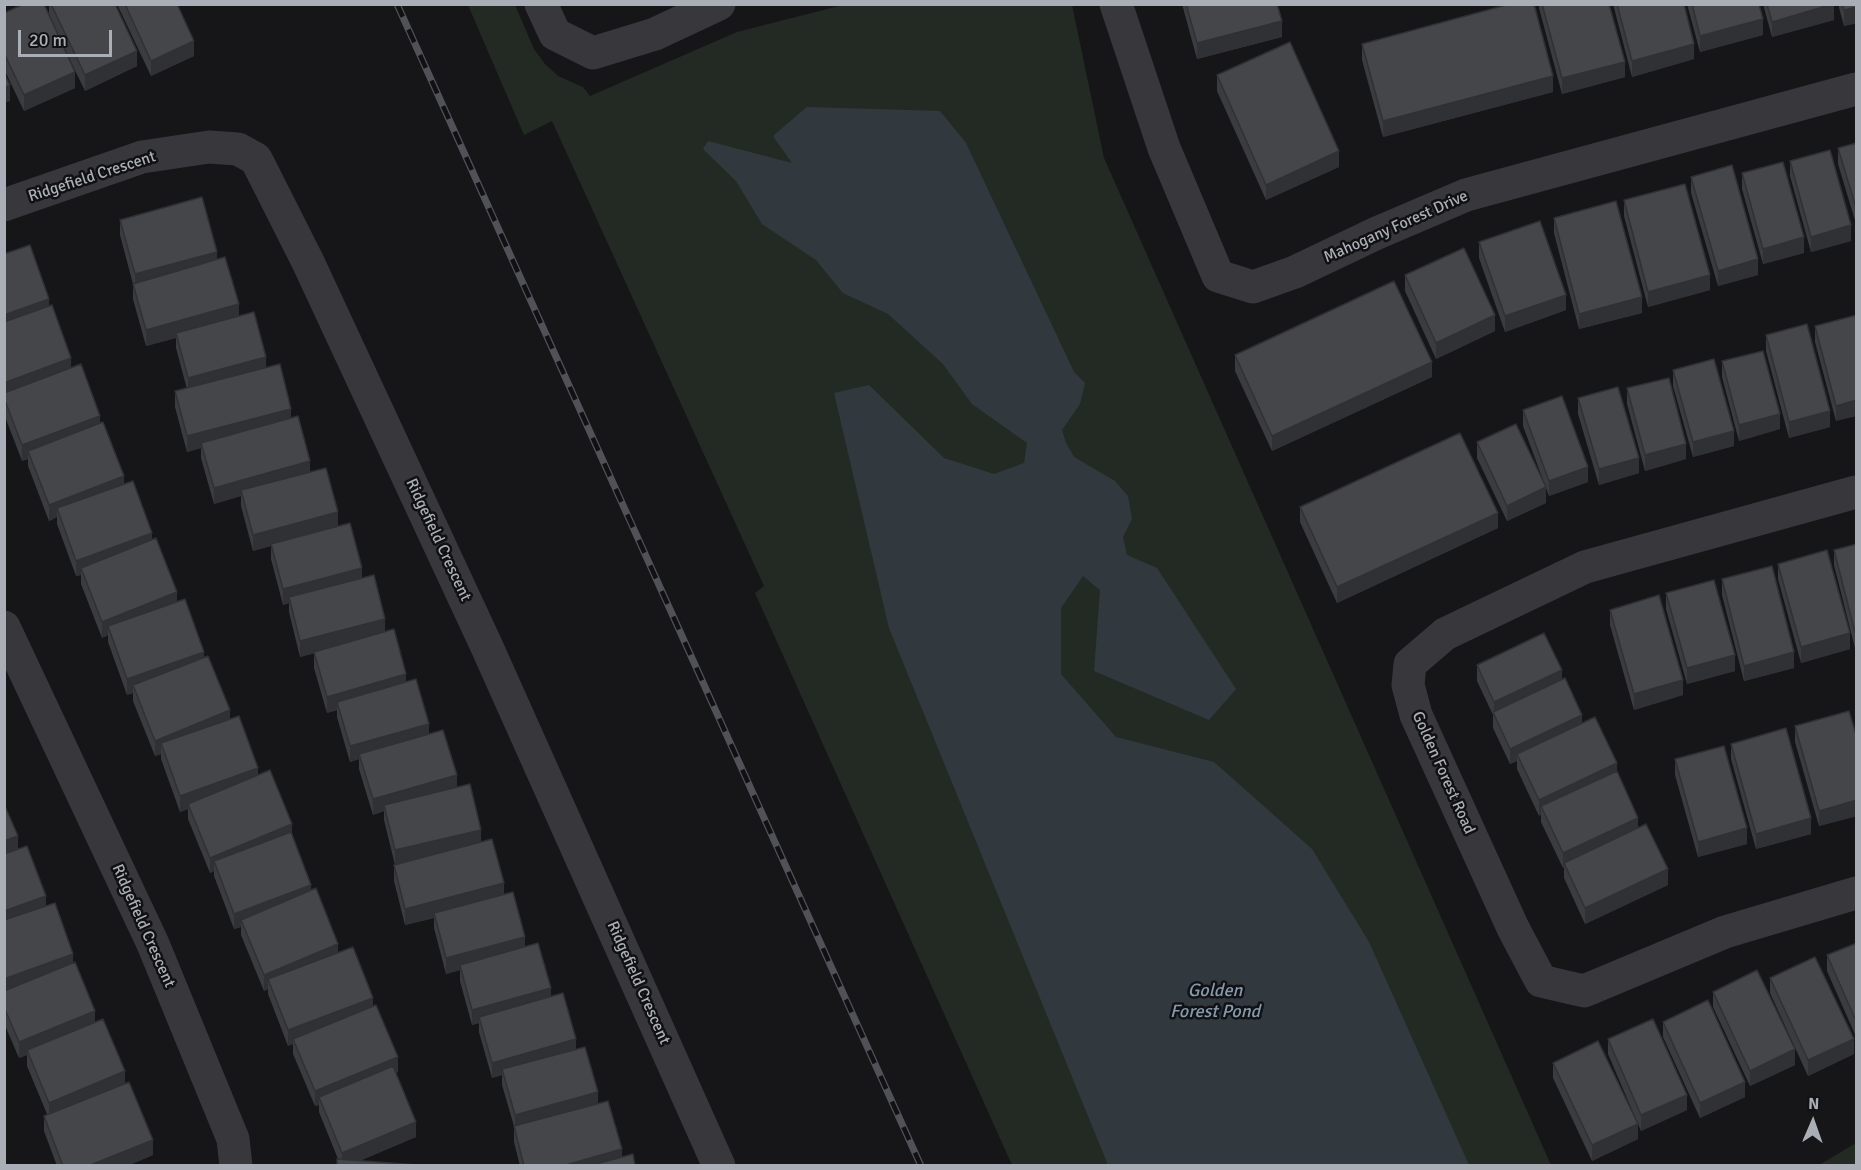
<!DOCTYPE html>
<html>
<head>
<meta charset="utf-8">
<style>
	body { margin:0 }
	#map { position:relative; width:1861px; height:1170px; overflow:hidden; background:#161618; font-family:Signika,sans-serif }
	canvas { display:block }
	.frame { position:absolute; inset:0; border:6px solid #aaaeb6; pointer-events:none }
	.north { position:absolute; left:1783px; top:1092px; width:60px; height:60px; -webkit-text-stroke:4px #111113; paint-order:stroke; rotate:2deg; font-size:16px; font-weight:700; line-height:24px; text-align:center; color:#aaaeb6 }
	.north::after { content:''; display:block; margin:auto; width:21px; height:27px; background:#aaaeb6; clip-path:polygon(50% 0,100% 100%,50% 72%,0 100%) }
	.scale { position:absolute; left:18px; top:30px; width:94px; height:27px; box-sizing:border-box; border:3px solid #aaaeb6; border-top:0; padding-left:8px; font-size:18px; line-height:21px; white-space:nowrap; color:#aaaeb6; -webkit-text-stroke:4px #111113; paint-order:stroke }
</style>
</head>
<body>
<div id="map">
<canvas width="1861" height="1170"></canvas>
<div class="frame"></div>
<div class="north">N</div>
<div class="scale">20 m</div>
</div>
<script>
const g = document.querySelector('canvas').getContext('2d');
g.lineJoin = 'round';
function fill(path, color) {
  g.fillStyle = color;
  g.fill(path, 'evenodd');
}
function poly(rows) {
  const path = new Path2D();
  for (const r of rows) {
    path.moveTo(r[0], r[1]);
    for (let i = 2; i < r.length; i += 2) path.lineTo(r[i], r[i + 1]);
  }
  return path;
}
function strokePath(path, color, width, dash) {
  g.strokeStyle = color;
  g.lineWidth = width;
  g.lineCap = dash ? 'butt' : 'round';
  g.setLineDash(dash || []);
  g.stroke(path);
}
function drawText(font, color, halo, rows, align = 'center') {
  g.font = font + ' Signika,sans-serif';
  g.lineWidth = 5;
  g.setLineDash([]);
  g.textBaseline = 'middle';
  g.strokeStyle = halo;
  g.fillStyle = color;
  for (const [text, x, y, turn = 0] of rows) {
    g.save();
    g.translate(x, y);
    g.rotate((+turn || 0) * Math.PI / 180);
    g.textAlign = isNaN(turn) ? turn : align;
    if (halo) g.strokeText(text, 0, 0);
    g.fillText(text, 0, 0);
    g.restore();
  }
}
const green = poly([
	[468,5,515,5,534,49,545,64,558,76,583,87,590,96,737,32,843,5,1072,5,1104,158,1551,1165,1012,1165,755,593,764,586,552,121,524,135],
	[1856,1143,1856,1165,1819,1165]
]);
const water = poly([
	[807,107,940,111,966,143,1074,372,1085,383,1080,404,1062,430,1066,443,1074,457,1115,481,1128,496,1132,519,1123,537,1127,555,1157,568,1236,689,1209,720,1094,671,1100,590,1083,576,1061,608,1061,674,1116,737,1214,762,1312,849,1369,942,1469,1165,1108,1165,889,628,834,393,869,385,944,458,994,474,1024,463,1027,443,972,404,943,364,888,314,843,293,816,260,762,224,736,181,703,149,708,141,792,163,773,136]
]);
const minor = poly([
	[541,4,555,34,593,53,655,34,719,4],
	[1116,4,1164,148,1218,276,1253,287,1295,272,1377,233,1466,195,1856,89],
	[4,205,142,157,209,147,238,149,256,159,308,262,487,647,719,1166],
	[1856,492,1585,567,1445,634,1410,664,1408,685,1416,715,1513,928,1541,981,1584,991,1725,932,1856,893],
	[4,627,153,944,233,1139,236,1166]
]);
const rail = poly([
	[397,4,921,1166]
]);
const wall = poly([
	[49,4,115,4,137,66,85,91,55,29,75,88,24,111,4,69,4,13,49,16],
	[117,4,177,4,194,56,151,76],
	[1182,4,1277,4,1282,37,1197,59],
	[1539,4,1609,4,1625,77,1562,94,1539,8],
	[1613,4,1684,4,1694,59,1632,77],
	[1687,4,1759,4,1763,35,1700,52],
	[1763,4,1834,4,1834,20,1772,37],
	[1838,4,1857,4,1857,23,1844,26],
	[1362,44,1553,92,1383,137,1362,60],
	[1217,75,1339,167,1266,200,1217,91],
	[1857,143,1857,227,1838,164,1838,148],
	[1790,161,1851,241,1811,252,1790,176],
	[1742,173,1804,253,1763,264,1742,189],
	[1691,177,1758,275,1718,286,1691,193],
	[1624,200,1710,290,1648,307,1624,216],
	[1554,218,1642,313,1579,329,1554,233],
	[120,220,217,260,239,316,291,418,310,472,338,526,362,578,429,734,457,787,481,842,504,894,525,947,551,997,576,1049,598,1103,622,1157,635,1166,520,1166,514,1142,514,1126,502,1085,502,1075,492,1078,479,1032,479,1023,472,1025,460,981,460,970,446,974,434,928,434,918,405,925,394,881,394,865,395,865,384,820,384,811,373,815,359,769,359,759,350,762,337,717,337,710,327,713,314,668,314,653,300,657,289,612,289,603,283,605,271,559,271,546,253,551,241,506,241,496,214,504,201,458,201,448,187,452,175,407,175,391,187,389,176,348,176,338,146,346,133,299,133,284,120,235],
	[1479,242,1566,310,1505,332,1479,258],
	[4,254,49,306,71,367,100,423,124,484,152,540,177,602,204,657,230,719,258,775,292,834,311,890,338,952,373,1006,398,1072,396,1073,416,1137,361,1160,338,1159,319,1112,319,1105,315,1106,293,1054,293,1044,288,1046,268,994,268,989,264,991,241,935,241,927,234,929,214,876,214,871,210,873,188,819,188,809,180,812,161,759,161,754,155,756,133,701,133,693,127,695,108,642,108,635,102,638,81,584,81,575,76,576,57,524,57,517,49,521,28,466,28,459,22,461,4,414],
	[1405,275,1495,331,1436,359,1405,291],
	[1857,315,1836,421,1815,342,1815,326],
	[1766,335,1830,427,1789,438,1766,351],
	[1235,355,1432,377,1272,451,1235,371],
	[1722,361,1780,429,1739,441,1722,377],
	[1673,370,1734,446,1693,457,1673,386],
	[1627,388,1686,459,1645,471,1627,404],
	[1578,398,1639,473,1599,485,1578,414],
	[1523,410,1588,482,1549,496,1523,426],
	[1477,442,1546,503,1507,521,1477,458],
	[1300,507,1498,528,1337,603,1300,522],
	[1857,544,1857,648,1855,648,1834,565,1834,550],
	[1778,564,1850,649,1801,663,1778,579],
	[1722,579,1794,668,1744,681,1722,595],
	[1666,593,1735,671,1687,684,1666,609],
	[1610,610,1683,695,1634,710,1610,625],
	[1477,665,1562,680,1582,723,1617,772,1638,828,1668,885,1585,924,1564,878,1564,868,1563,868,1541,822,1541,814,1539,816,1517,769,1517,761,1510,764,1493,728,1493,715,1477,681],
	[1795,726,1857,738,1857,816,1819,826,1795,742],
	[1731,744,1811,834,1756,849,1731,759],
	[1675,759,1747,844,1698,857,1675,775],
	[4,804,18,849,46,906,73,963,95,1022,125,1083,153,1155,127,1166,57,1166,44,1131,44,1116,47,1114,27,1066,27,1055,19,1058,4,1023],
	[1857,943,1857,1039,1827,971,1827,955],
	[1770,978,1854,1054,1808,1076,1770,993],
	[1713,992,1795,1065,1750,1086,1713,1007],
	[1663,1022,1745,1097,1700,1118,1663,1037],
	[1608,1039,1687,1110,1641,1131,1608,1054],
	[1553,1063,1638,1139,1592,1161,1553,1078]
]);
const shadedWall = poly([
	[1834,4,1834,20,1772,37,1772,22],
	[1857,7,1857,23,1844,26,1844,10],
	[1763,19,1763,35,1700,52,1700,36],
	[1282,21,1282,37,1197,59,1197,43],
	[194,41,194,56,151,76,151,61],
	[1694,44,1694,59,1632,77,1632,61],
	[137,51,137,66,85,91,85,75],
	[1625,62,1625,77,1562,94,1562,78],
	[75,72,75,88,24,111,24,95],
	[1553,76,1553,92,1383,137,1383,121],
	[10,85,10,101,4,103,4,88],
	[1339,151,1339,167,1266,200,1266,185],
	[1851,225,1851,241,1811,252,1811,237],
	[1804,237,1804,253,1763,264,1763,249],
	[217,252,217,267,135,289,135,274],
	[1758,259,1758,275,1718,286,1718,271],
	[1710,275,1710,290,1648,307,1648,292],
	[1566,295,1566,310,1505,332,1505,316],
	[1642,297,1642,313,1579,329,1579,314],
	[49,299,49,314,4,330,4,315],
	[239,304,239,320,176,333,176,338,146,346,146,330],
	[1495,315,1495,331,1436,359,1436,343],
	[266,357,266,373,188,394,188,378],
	[71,358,71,374,5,398,4,383],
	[1432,362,1432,377,1272,451,1272,436],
	[1857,400,1857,416,1836,421,1836,406],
	[291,409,291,425,201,443,201,448,187,452,187,436],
	[1830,411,1830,427,1789,438,1789,422],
	[1780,414,1780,429,1739,441,1739,425],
	[100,416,100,431,28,451,28,459,22,461,22,445],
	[1734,431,1734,446,1693,457,1693,442],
	[1686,444,1686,459,1645,471,1645,455],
	[1639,458,1639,473,1599,485,1599,469],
	[310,461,310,477,241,490,241,496,214,504,214,488],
	[1588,467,1588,482,1549,496,1549,481],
	[124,476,124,491,57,508,57,517,49,521,49,505],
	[1546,487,1546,503,1507,521,1507,506],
	[338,512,338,527,253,551,253,535],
	[1498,513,1498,528,1337,603,1337,587],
	[152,533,152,549,81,568,81,575,76,576,76,561],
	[362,568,362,584,289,597,289,603,283,605,283,589],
	[177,592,177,607,108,626,108,635,102,638,102,622],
	[385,619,385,635,300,657,300,641],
	[1855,632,1857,632,1857,648,1855,648],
	[1850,633,1850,649,1801,663,1801,647],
	[204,652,204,668,133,685,133,693,127,695,127,679],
	[1794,652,1794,668,1744,681,1744,666],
	[1735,655,1735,671,1687,684,1687,668],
	[1562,670,1562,686,1494,715,1494,702],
	[406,674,406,689,337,702,337,710,327,713,327,697],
	[1683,680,1683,695,1634,710,1634,694],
	[230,710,230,726,161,743,161,754,155,756,155,741],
	[1582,715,1582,731,1517,754,1517,761,1510,764,1510,749],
	[429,724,429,739,359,754,359,759,350,762,350,746],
	[1617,763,1617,779,1541,806,1541,814,1539,816,1539,800],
	[258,768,258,784,188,804,188,809,180,812,180,796],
	[457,775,457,791,384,805,384,811,373,815,373,799],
	[1857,800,1857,816,1819,826,1819,811],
	[1638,818,1638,833,1564,863,1564,868,1563,868,1563,853],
	[1811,818,1811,834,1756,849,1756,834],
	[292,824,292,840,214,861,214,871,210,873,210,858],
	[1747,828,1747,844,1698,857,1698,842],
	[481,830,481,846,395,866,395,850],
	[18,836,18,851,4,857,4,841],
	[1668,869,1668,885,1585,924,1585,908],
	[504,883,504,898,434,913,434,918,405,925,405,909],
	[311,885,311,901,241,920,241,927,234,929,234,914],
	[46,896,46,912,4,927,4,911],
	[525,937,525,953,460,965,460,970,446,974,446,958],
	[338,944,338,960,268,979,268,989,264,991,264,975],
	[73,954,73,970,4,994,4,979],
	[551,988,551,1003,479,1017,479,1023,472,1025,472,1010],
	[373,998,373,1013,293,1039,293,1044,288,1046,288,1030],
	[95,1011,95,1027,27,1050,27,1055,19,1058,19,1042],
	[576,1039,576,1055,502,1069,502,1075,492,1078,492,1063],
	[1854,1039,1854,1054,1808,1076,1808,1060],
	[1795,1049,1795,1065,1750,1086,1750,1071],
	[398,1057,398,1072,322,1104,319,1097,319,1105,315,1106,315,1091],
	[125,1071,125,1087,49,1119,49,1103],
	[1745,1082,1745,1097,1700,1118,1700,1103],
	[598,1092,598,1108,515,1130,515,1115],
	[1687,1095,1687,1110,1641,1131,1641,1115],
	[416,1122,416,1137,348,1166,342,1166,342,1153],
	[1638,1124,1638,1139,1592,1161,1592,1145],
	[153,1140,153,1155,127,1166,88,1166],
	[622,1149,622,1165,619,1166,562,1166]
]);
const building = poly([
	[24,4,44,4,75,72,24,95,4,53,4,13,24,4],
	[51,4,115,4,137,51,85,75,51,4],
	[125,4,177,4,194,41,151,61,125,4],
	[1186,4,1277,4,1282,21,1197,43,1186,4],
	[1510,4,1534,4,1553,76,1383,121,1362,44,1510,4],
	[1542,4,1609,4,1625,62,1562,78,1542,4],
	[1617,4,1684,4,1694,44,1632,61,1617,4],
	[1692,4,1759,4,1763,19,1700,36,1692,4],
	[1767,4,1833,4,1772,22,1767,4],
	[1842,4,1857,4,1857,7,1844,10,1842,4],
	[1290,42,1339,151,1266,185,1217,75,1290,42],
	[4,73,10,85,4,88,4,73],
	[1857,143,1857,211,1838,148,1857,143],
	[1830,150,1851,225,1811,237,1790,161,1830,150],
	[1783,162,1804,237,1763,249,1742,173,1783,162],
	[1732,165,1758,259,1718,271,1691,177,1732,165],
	[1685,184,1710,275,1648,292,1624,200,1685,184],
	[202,197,217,252,135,274,120,220,202,197],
	[1616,201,1642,297,1579,314,1554,218,1616,201],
	[1540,221,1566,295,1505,316,1479,242,1540,221],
	[30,245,49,299,4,315,4,254,30,245],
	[1464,248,1495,315,1436,343,1405,275,1464,248],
	[225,257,239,304,146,330,133,284,225,257],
	[1394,281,1432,362,1272,436,1235,355,1394,281],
	[52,305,71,358,4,383,4,322,52,305],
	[254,312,266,357,188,378,176,333,254,312],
	[1857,315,1857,400,1836,406,1815,326,1857,315],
	[1807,324,1830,411,1789,422,1766,335,1807,324],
	[1763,351,1780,414,1739,425,1722,361,1763,351],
	[1714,359,1734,431,1693,442,1673,370,1714,359],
	[81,364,100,416,22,445,4,398,4,393,81,364],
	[280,364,291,409,187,436,175,391,280,364],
	[1669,378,1686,444,1645,455,1627,388,1669,378],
	[1618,387,1639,458,1599,469,1578,398,1618,387],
	[1562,396,1588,467,1549,481,1523,410,1562,396],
	[298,416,310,461,214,488,201,443,298,416],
	[103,422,124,476,49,505,28,451,103,422],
	[1516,424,1546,487,1507,506,1477,442,1516,424],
	[1460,433,1498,513,1337,587,1300,507,1460,433],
	[326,468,338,512,253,535,241,490,326,468],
	[133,481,152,533,76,561,57,508,133,481],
	[350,523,362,568,283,589,271,544,350,523],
	[156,538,177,592,102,622,81,568,156,538],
	[1857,544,1857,632,1855,632,1834,550,1857,544],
	[1827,550,1850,633,1801,647,1778,564,1827,550],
	[1772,566,1794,652,1744,666,1722,579,1772,566],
	[374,575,385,619,300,641,289,597,374,575],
	[1714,580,1735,655,1687,668,1666,593,1714,580],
	[1659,595,1683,680,1634,694,1610,610,1659,595],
	[185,599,204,652,127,679,108,626,185,599],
	[394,629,406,674,327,697,314,652,394,629],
	[1544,633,1562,670,1494,702,1477,665,1544,633],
	[208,656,230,710,155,741,133,685,208,656],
	[1565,678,1582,715,1510,749,1493,712,1565,678],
	[416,679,429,724,350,746,337,702,416,679],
	[1849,711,1857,738,1857,800,1819,811,1795,726,1849,711],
	[239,716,258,768,180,796,161,743,239,716],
	[1595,717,1617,763,1539,800,1517,754,1595,717],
	[1786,728,1811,818,1756,834,1731,744,1786,728],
	[443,730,457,775,373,799,359,754,443,730],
	[1724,746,1747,828,1698,842,1675,759,1724,746],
	[270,770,292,824,210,858,188,804,270,770],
	[1617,771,1638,818,1563,853,1541,806,1617,771],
	[470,784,481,830,395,850,384,805,470,784],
	[4,804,18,836,4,841,4,804],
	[1646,824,1668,869,1585,908,1564,863,1646,824],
	[291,832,311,885,234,914,214,861,291,832],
	[492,839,504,883,405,909,394,865,492,839],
	[27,846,46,896,4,911,4,854,27,846],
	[316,888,338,944,264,975,241,920,316,888],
	[513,892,525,937,446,958,434,913,513,892],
	[55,903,73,954,4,979,4,920,55,903],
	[538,943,551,988,472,1010,460,965,538,943],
	[1857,943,1857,1023,1827,955,1857,943],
	[353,947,373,998,288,1030,268,979,353,947],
	[1815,957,1854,1039,1808,1060,1770,978,1815,957],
	[75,962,95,1011,19,1042,4,1007,4,991,75,962],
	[1757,970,1795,1049,1750,1071,1713,992,1757,970],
	[563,993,576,1039,492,1063,479,1017,563,993],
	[1708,1000,1745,1082,1700,1103,1663,1022,1708,1000],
	[376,1005,398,1057,315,1091,293,1039,376,1005],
	[103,1019,125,1071,49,1103,27,1050,103,1019],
	[1653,1019,1687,1095,1641,1115,1608,1039,1653,1019],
	[1598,1041,1638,1124,1592,1145,1553,1063,1598,1041],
	[585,1047,598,1092,515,1115,502,1069,585,1047],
	[393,1066,416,1122,342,1153,319,1097,393,1066],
	[129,1082,153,1140,88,1166,63,1166,44,1116,129,1082],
	[608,1101,622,1149,562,1166,524,1166,514,1126,608,1101],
	[633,1154,635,1166,589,1166,633,1154],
	[337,1159,431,1166,337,1166,337,1159]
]);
const streetNames = [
	["Ridgefield Crescent",92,177,-18],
	["Mahogany Forest Drive",1396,227,-24],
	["Ridgefield Crescent",438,540,65],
	["Golden Forest Road",1443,773,66],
	["Ridgefield Crescent",143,926,66],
	["Ridgefield Crescent",638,983,66]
];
const waterNames = [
	["Golden",1215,991],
	["Forest Pond",1215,1012]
];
fill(green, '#232a23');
fill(water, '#31393f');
strokePath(minor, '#38383c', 33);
strokePath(rail, '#515257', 7);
strokePath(rail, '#111113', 4.5, [14]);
fill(wall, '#3b3c40');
fill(shadedWall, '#303134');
fill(building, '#45464a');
strokePath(building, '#303134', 1.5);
drawText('16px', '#aaaeb6', '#111113', streetNames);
drawText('italic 18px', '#859bad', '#111113', waterNames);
</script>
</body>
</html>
